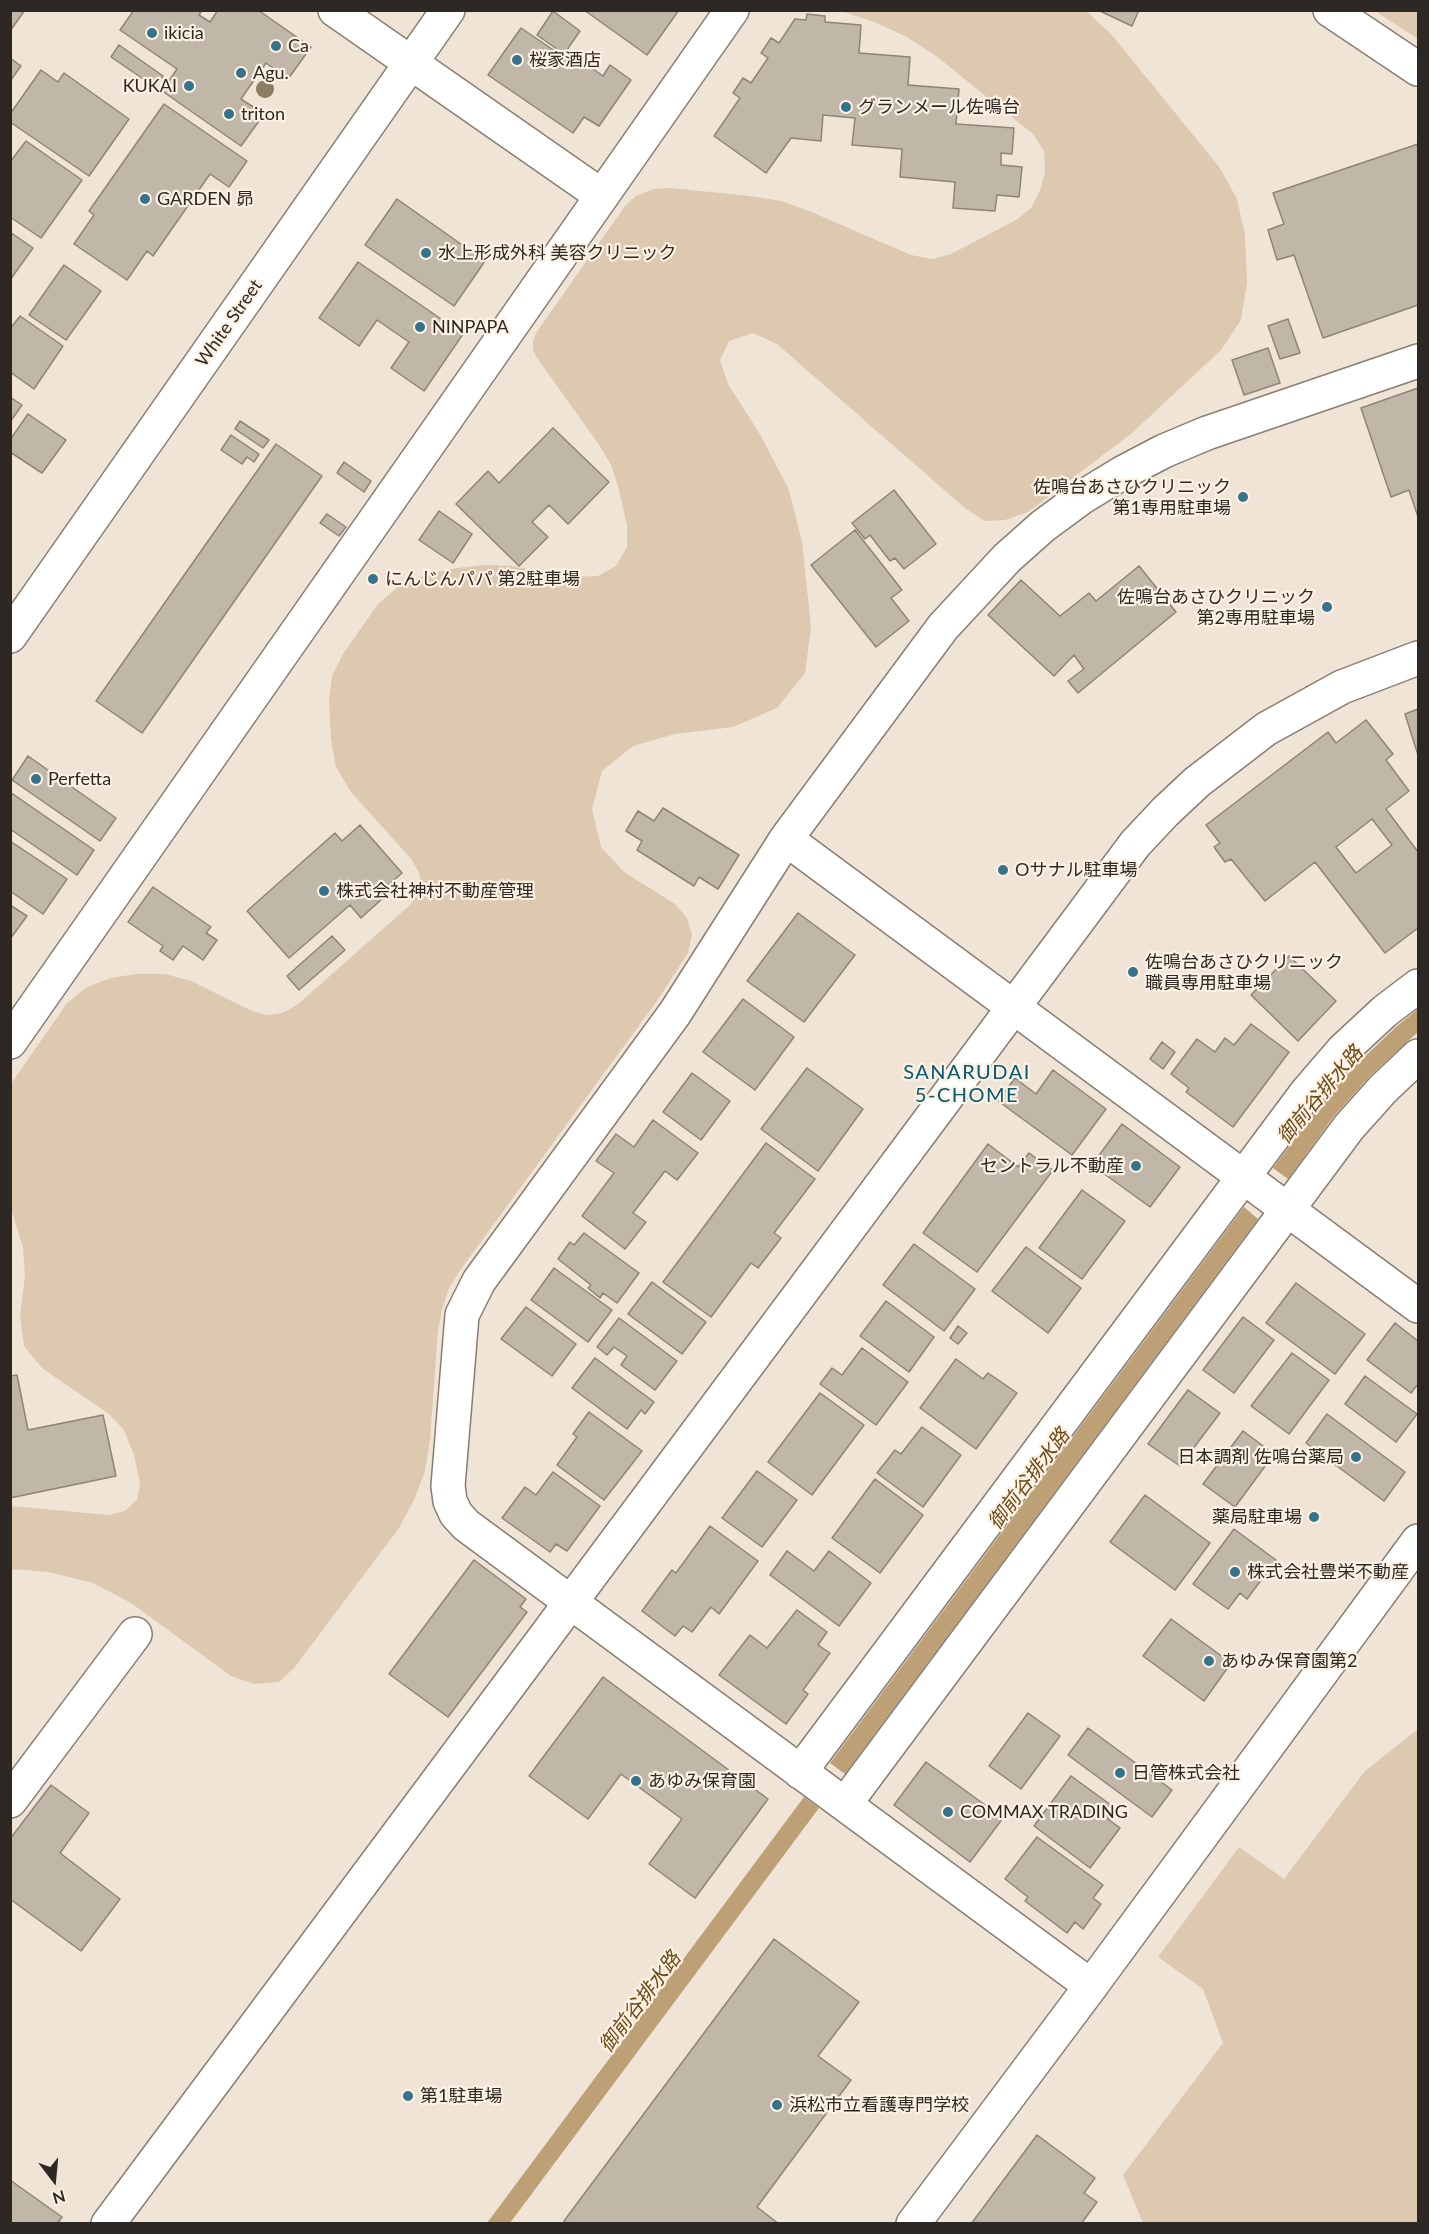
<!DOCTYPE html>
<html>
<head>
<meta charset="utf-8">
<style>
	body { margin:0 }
	#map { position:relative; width:1429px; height:2234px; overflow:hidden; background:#efe4d5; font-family:Lato,sans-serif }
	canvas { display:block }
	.frame { position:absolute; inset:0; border:12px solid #2d2823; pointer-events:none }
	.north { position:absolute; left:24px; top:2150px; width:60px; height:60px; -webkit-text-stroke:4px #fcf1e2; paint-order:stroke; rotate:164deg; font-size:16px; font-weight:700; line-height:24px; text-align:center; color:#2d2823 }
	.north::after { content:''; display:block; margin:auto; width:21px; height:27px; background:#2d2823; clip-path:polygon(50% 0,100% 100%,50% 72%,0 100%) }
</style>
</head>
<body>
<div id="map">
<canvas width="1429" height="2234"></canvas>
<div class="frame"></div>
<div class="north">N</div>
</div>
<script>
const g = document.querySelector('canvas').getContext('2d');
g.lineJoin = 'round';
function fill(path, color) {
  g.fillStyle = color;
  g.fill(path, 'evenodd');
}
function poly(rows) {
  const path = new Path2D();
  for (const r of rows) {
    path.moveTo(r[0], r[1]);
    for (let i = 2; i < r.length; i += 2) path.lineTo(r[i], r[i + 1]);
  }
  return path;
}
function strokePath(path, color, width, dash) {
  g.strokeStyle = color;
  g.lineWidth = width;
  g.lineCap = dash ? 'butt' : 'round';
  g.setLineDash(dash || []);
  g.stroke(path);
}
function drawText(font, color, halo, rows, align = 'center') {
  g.font = font + ' Lato,"Noto Sans JP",sans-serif';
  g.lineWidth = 4.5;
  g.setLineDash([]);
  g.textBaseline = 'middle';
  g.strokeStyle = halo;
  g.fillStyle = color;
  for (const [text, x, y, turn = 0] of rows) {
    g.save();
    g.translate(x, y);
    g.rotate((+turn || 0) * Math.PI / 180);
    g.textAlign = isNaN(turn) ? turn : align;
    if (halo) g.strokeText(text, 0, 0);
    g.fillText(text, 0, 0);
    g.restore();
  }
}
const green = poly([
	[1085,10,1111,34,1220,168,1237,199,1245,235,1247,283,1241,320,1221,350,1132,433,1028,512,1005,520,985,521,966,509,777,344,753,333,729,341,720,360,728,384,761,436,789,490,802,542,811,627,805,673,777,708,733,727,675,734,633,746,602,771,592,809,601,847,624,872,675,904,687,918,692,935,688,953,657,1001,461,1269,449,1288,442,1310,438,1331,430,1440,425,1471,414,1500,399,1528,295,1667,279,1682,254,1684,231,1676,131,1603,93,1583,49,1572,11,1569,11,1506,108,1515,125,1511,137,1500,140,1483,134,1455,124,1430,109,1414,42,1368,24,1346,20,1316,25,1276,23,1248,11,1208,11,1084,67,1003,87,987,111,978,136,974,165,974,191,981,250,1010,266,1015,282,1013,297,1005,410,905,420,892,420,875,412,860,351,792,336,767,331,740,329,701,332,676,343,654,378,604,400,585,428,574,457,568,487,565,512,566,571,577,598,576,616,566,627,547,627,525,618,486,611,465,600,446,537,358,533,350,533,341,536,333,625,206,636,196,653,189,670,188,750,196,781,201,809,211,911,255,932,259,951,254,1016,220,1031,208,1041,188,1045,172,1044,151,1033,134,936,56,907,37,874,22,841,11],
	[1375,11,1418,11,1418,39],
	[1418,1729,1418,2223,1143,2223,1123,2175,1223,2043,1203,1989,1158,1957,1239,1847,1284,1879,1365,1771]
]);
const water = poly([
	[1418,1009,1418,1032,1370,1076,1334,1116,1288,1179,1273,1168,1321,1104,1357,1064,1397,1026],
	[1244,1207,1258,1219,845,1774,830,1763],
	[804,1797,819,1808,510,2223,487,2223]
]);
const building = poly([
	[10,10,25,10,10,31,10,10],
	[134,10,202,10,199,15,210,22,218,10,258,10,311,47,288,79,266,63,241,99,264,114,241,146,162,91,177,69,120,30,134,10],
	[584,10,679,10,647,55,584,10],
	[1102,10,1139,10,1132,26,1102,12,1102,10],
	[553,11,580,31,564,54,537,35,553,11],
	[807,14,825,16,825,22,861,25,859,53,910,57,908,85,959,89,956,124,1014,128,1012,154,1001,153,1001,165,1022,167,1019,197,997,195,995,211,953,208,955,182,900,177,902,149,852,145,855,118,823,115,821,141,791,138,766,173,714,136,740,98,733,93,743,78,751,83,768,58,761,53,771,38,779,43,795,19,806,20,807,14],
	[521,28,571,62,576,57,603,76,610,65,631,80,599,126,584,117,573,133,488,75,521,28],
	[119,45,163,76,155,87,111,57,119,45],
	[10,58,21,66,10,81,10,58],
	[41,70,58,82,64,73,129,119,89,176,10,122,10,114,41,70],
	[164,104,247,161,229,187,210,174,153,256,147,251,127,280,74,244,94,215,89,211,164,104],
	[26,141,82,180,41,238,10,217,10,162,26,141],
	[1418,144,1418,305,1323,338,1294,255,1277,260,1268,230,1284,224,1273,193,1418,144],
	[397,199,485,261,454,306,365,245,397,199],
	[10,232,33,248,10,280,10,232],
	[358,262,463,334,424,391,391,368,409,342,377,320,359,346,319,318,358,262],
	[64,265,101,291,66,340,29,315,64,265],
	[20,316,63,346,34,389,10,372,10,329,20,316],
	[1288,319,1300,353,1280,359,1268,326,1288,319],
	[1268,348,1280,383,1244,395,1232,360,1268,348],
	[1418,388,1418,517,1409,490,1391,497,1361,408,1418,388],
	[10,397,22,405,10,422,10,397],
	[28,414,66,440,42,473,10,452,10,440,28,414],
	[240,421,269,440,263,448,235,429,240,421],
	[553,428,609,482,568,524,549,505,532,522,548,537,519,566,456,504,488,471,499,483,553,428],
	[231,435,259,454,254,462,247,457,242,464,221,450,231,435],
	[276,444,322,476,142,733,96,701,276,444],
	[344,462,371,481,364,492,337,473,344,462],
	[894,490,936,544,904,569,895,558,890,561,870,535,865,539,852,523,894,490],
	[439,511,472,534,453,563,419,540,439,511],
	[327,514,346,527,339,536,320,523,327,514],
	[855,530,902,590,891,598,909,621,876,647,811,565,855,530],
	[1139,566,1176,612,1078,693,1068,681,1084,669,1074,655,1054,676,988,615,1021,580,1060,616,1089,593,1096,601,1139,566],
	[1418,709,1418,755,1405,714,1418,709],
	[1366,720,1393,754,1386,760,1409,791,1386,809,1418,852,1418,928,1385,953,1315,862,1265,901,1231,859,1225,862,1214,847,1220,843,1206,825,1328,732,1336,743,1366,720],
	[1372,819,1392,845,1356,873,1336,847,1372,819],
	[28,756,116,818,100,841,12,780,28,756],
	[10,792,94,850,77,875,10,829,10,792],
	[663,808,739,855,718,889,699,877,694,886,637,850,642,841,626,831,638,811,654,821,663,808],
	[360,825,402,873,379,893,383,898,361,918,350,905,289,958,247,911,335,833,342,841,360,825],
	[10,841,67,879,43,914,10,891,10,841],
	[153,887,211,927,206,933,217,940,203,960,183,946,173,960,160,951,163,946,128,922,153,887],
	[10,905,27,916,10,939,10,905],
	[798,913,855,955,804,1022,747,981,798,913],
	[332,936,345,950,299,990,287,976,332,936],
	[1289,956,1336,1001,1298,1041,1251,995,1289,956],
	[743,999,794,1037,755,1090,703,1052,743,999],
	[1251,1024,1289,1052,1233,1127,1186,1092,1189,1088,1171,1074,1197,1039,1215,1052,1225,1038,1234,1045,1251,1024],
	[1162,1042,1175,1052,1163,1069,1150,1059,1162,1042],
	[807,1068,863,1109,818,1171,761,1129,807,1068],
	[1053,1070,1106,1109,1072,1155,998,1101,1015,1078,1036,1094,1053,1070],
	[692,1073,730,1101,701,1140,663,1112,692,1073],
	[653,1120,698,1153,677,1180,665,1171,633,1213,646,1222,625,1249,582,1216,614,1173,596,1161,616,1134,634,1147,653,1120],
	[1122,1124,1180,1167,1150,1207,1092,1165,1122,1124],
	[766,1143,815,1179,774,1233,781,1238,758,1268,751,1263,711,1317,663,1282,766,1143],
	[988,1144,1018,1167,1029,1153,1053,1170,977,1272,923,1233,988,1144],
	[1082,1190,1125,1221,1082,1279,1039,1248,1082,1190],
	[584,1233,639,1273,617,1303,603,1293,600,1298,588,1288,591,1285,558,1259,570,1242,574,1245,584,1233],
	[914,1244,975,1289,944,1331,883,1285,914,1244],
	[1026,1247,1081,1288,1048,1333,992,1291,1026,1247],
	[554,1268,612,1310,588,1342,531,1300,554,1268],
	[652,1282,706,1322,682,1354,628,1314,652,1282],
	[1296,1283,1365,1334,1335,1374,1266,1323,1296,1283],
	[886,1301,934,1337,909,1372,860,1336,886,1301],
	[526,1307,576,1344,552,1376,501,1339,526,1307],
	[1243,1317,1274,1340,1234,1393,1203,1370,1243,1317],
	[619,1318,677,1361,655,1390,621,1365,627,1356,614,1347,607,1355,597,1347,619,1318],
	[1395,1323,1418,1341,1418,1384,1411,1393,1367,1360,1395,1323],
	[958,1326,967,1333,958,1344,950,1338,958,1326],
	[862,1348,908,1382,876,1425,820,1384,832,1368,842,1375,862,1348],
	[1292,1353,1329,1380,1289,1434,1251,1406,1292,1353],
	[595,1358,654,1402,645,1414,641,1410,627,1429,572,1388,595,1358],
	[956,1359,983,1379,988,1373,1017,1393,976,1449,920,1408,956,1359],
	[17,1375,28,1430,103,1415,116,1476,10,1498,10,1376,17,1375],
	[1365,1376,1417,1414,1396,1442,1345,1404,1365,1376],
	[1188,1390,1220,1413,1180,1466,1148,1444,1188,1390],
	[820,1393,864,1425,812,1495,768,1462,820,1393],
	[589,1412,642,1451,604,1500,557,1465,577,1437,573,1434,589,1412],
	[1327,1414,1405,1472,1384,1501,1306,1443,1327,1414],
	[922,1427,961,1455,923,1507,877,1473,895,1450,901,1454,922,1427],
	[1243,1431,1274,1454,1235,1507,1203,1484,1243,1431],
	[757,1471,797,1500,762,1547,722,1518,757,1471],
	[553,1472,600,1506,567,1551,556,1544,550,1552,502,1518,525,1487,536,1495,553,1472],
	[875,1479,923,1515,880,1573,832,1538,875,1479],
	[1145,1495,1210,1543,1175,1590,1110,1542,1145,1495],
	[710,1526,758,1561,719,1614,711,1607,692,1632,683,1626,675,1636,642,1611,672,1570,676,1573,710,1526],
	[1234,1529,1276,1560,1247,1599,1240,1593,1228,1609,1193,1584,1234,1529],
	[787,1551,814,1571,829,1551,871,1583,839,1626,770,1575,787,1551],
	[474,1560,526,1599,520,1607,527,1612,448,1717,389,1674,474,1560],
	[797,1610,827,1632,818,1645,830,1653,803,1690,808,1694,786,1724,719,1675,750,1635,767,1648,797,1610],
	[1171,1619,1231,1663,1204,1701,1143,1656,1171,1619],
	[603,1677,768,1799,695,1898,649,1864,682,1819,621,1774,588,1819,529,1776,603,1677],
	[1028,1713,1060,1736,1021,1789,989,1766,1028,1713],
	[1088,1728,1172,1790,1152,1817,1068,1755,1088,1728],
	[926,1762,1003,1818,970,1862,894,1805,926,1762],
	[1071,1776,1115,1808,1108,1819,1120,1828,1090,1868,1034,1826,1071,1776],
	[51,1785,89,1813,60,1853,120,1899,81,1951,10,1899,10,1839,51,1785],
	[1037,1837,1103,1885,1093,1898,1101,1904,1083,1929,1075,1922,1067,1933,1025,1901,1028,1897,1005,1879,1037,1837],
	[774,1939,859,2002,818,2056,851,2080,757,2207,779,2224,568,2224,564,2221,774,1939],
	[1037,2135,1095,2178,1084,2193,1097,2202,1081,2224,971,2224,1037,2135],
	[10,2180,62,2217,57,2224,10,2224,10,2180]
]);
const street = poly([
	[335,10,602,196],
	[1330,10,1418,69],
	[786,839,1418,1306],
	[10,1042,732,10],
	[800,1772,1306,1093,1343,1050,1385,1011,1418,986],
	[10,1801,135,1634],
	[845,1804,1349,1127,1383,1089,1418,1056],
	[1091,1986,466,1525,456,1514,450,1501,448,1486,462,1315,479,1281,675,1013,786,839,943,627,1007,558,1043,526,1081,498,1122,473,1164,451,1207,433,1418,361],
	[108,2224,1135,844,1165,812,1197,782,1266,729,1342,687,1418,658]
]);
const secondary = poly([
	[10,636,448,10],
	[913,2224,1091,1986,1418,1541]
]);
const trees = [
	[265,89]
];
const markers = [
	[152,33,6,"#36738a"],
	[276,46,6,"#36738a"],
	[517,60,6,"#36738a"],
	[241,73,6,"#36738a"],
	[189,86,6,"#36738a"],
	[846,107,6,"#36738a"],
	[229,114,6,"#36738a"],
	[145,199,6,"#36738a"],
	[426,253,6,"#36738a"],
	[420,327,6,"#36738a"],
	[1243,497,6,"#36738a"],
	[373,579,6,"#36738a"],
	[1327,607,6,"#36738a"],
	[36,779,6,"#36738a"],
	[1003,870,6,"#36738a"],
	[324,891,6,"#36738a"],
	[1133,972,6,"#36738a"],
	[1136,1166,6,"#36738a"],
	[1356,1457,6,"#36738a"],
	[1314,1517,6,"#36738a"],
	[1235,1572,6,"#36738a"],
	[1209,1661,6,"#36738a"],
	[1120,1773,6,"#36738a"],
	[636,1781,6,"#36738a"],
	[948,1812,6,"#36738a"],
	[408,2096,6,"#36738a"],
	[777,2105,6,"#36738a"]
];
const poiNames = [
	["ikicia",164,33],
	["Ca",288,46],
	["桜家酒店",529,60],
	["Agu.",253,73],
	["KUKAI",177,86,"right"],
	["グランメール佐鳴台",858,107],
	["triton",241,114],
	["GARDEN 昴",157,199],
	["水上形成外科 美容クリニック",438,253],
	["NINPAPA",432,327],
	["佐鳴台あさひクリニック",1231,487,"right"],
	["第1専用駐車場",1231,508,"right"],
	["にんじんパパ 第2駐車場",385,579],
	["佐鳴台あさひクリニック",1315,597,"right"],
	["第2専用駐車場",1315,618,"right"],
	["Perfetta",48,779],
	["Oサナル駐車場",1015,870],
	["株式会社神村不動産管理",336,891],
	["佐鳴台あさひクリニック",1145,962],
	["職員専用駐車場",1145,983],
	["セントラル不動産",1124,1166,"right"],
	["日本調剤 佐鳴台薬局",1344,1457,"right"],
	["薬局駐車場",1302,1517,"right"],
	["株式会社豊栄不動産",1247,1572],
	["あゆみ保育園第2",1221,1661],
	["日管株式会社",1132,1773],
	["あゆみ保育園",648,1781],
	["COMMAX TRADING",960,1812],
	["第1駐車場",420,2096],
	["浜松市立看護専門学校",789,2105]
];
const streetNames = [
	["White Street",229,323,-55]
];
const neighbourhoodNames = [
	["SANARUDAI",967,1073],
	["5-CHOME",967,1096]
];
const waterNames = [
	["御前谷排水路",1320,1095,-50],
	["御前谷排水路",1029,1479,-53],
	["御前谷排水路",640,2002,-53]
];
fill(green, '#ddc9b0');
fill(water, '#bea076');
fill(building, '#c1b7a9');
strokePath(building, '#8e8477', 1.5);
strokePath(street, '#887e71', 36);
strokePath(secondary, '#887e71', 36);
strokePath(street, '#fff', 33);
strokePath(secondary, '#fff', 33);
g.fillStyle = '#8d7d62';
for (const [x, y] of trees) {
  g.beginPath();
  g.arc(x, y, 9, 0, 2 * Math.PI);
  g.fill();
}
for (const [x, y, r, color] of markers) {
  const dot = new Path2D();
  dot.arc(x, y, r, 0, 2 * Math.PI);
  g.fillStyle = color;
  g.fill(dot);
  strokePath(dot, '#fcf1e2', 2);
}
drawText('18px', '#2d2823', '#fcf1e2', poiNames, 'left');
drawText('18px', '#2d2823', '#fcf1e2', streetNames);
g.letterSpacing = '1.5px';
drawText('20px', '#055971', '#fcf1e2', neighbourhoodNames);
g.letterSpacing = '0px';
drawText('italic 20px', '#6a4a19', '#fcf1e2', waterNames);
</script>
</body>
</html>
